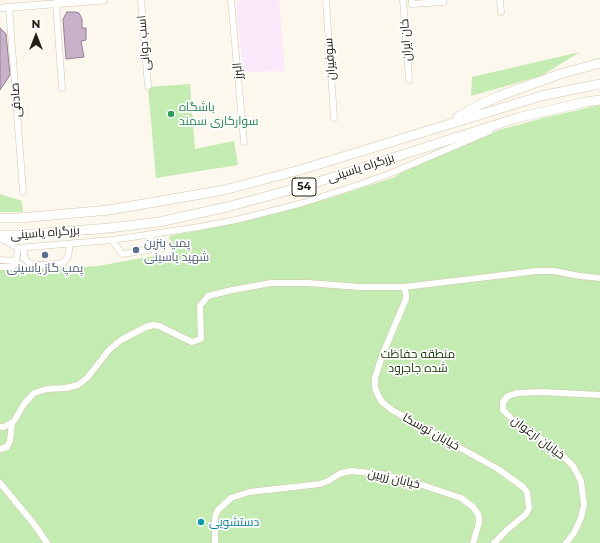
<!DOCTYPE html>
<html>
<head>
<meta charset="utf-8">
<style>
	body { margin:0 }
	#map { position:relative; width:600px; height:543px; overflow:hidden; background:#fdf8ed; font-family:Montserrat,sans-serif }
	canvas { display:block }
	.north { position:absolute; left:16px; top:16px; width:40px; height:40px; -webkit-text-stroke:3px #fff; paint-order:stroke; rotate:0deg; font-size:11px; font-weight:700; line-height:16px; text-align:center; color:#242015 }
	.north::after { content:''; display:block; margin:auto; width:14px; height:18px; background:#242015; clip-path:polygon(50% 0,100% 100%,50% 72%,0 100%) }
</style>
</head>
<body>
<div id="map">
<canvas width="600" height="543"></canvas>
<div class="north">N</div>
</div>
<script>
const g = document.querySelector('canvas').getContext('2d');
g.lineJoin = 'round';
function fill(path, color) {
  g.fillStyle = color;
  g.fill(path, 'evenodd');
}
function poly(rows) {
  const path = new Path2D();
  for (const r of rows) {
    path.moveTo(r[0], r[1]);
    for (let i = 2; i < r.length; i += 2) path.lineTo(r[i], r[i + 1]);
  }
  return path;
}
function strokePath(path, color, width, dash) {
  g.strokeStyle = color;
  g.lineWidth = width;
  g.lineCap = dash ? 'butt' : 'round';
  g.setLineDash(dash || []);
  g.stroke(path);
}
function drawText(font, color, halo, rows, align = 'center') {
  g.font = font + ' Montserrat,Cairo,sans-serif';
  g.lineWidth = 3.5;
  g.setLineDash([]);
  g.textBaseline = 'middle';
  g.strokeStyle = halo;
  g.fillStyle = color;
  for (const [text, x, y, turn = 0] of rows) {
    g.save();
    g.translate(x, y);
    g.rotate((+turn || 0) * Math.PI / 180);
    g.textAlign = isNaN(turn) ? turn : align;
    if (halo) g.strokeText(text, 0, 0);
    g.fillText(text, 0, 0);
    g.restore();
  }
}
const industrial = poly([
	[239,0,279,0,285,71,243,72,236,4]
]);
const green = poly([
	[580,52,541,76,471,96,472,77],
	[190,84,195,149,234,141,238,165,156,178,148,87],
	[600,105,600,543,0,543,0,269,53,269,98,266,147,257,172,255,169,236,237,223,324,200,395,177,404,170,450,152,499,130,547,117],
	[0,194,22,201,23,212,0,212]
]);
const building = poly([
	[67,12,75,12,79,13,82,19,82,28,86,28,86,40,81,41,84,57,66,59,63,19,67,12],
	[0,28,6,34,10,75,0,90,0,28]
]);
const minor = poly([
	[141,0,148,86],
	[231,0,244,142],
	[326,0,334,118],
	[403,0,409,80],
	[412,0,412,4,443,2,443,0],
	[500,0,501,12],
	[56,3,62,88],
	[9,7,23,192],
	[0,238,18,248],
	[112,240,122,254,135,252,149,250,151,235],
	[24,248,24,258,30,264,42,265,63,263,68,257,70,244],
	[0,260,16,261],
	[0,267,11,267,14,265,16,261,18,248,112,240,199,227,236,220,303,203,361,184,394,172,490,131],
	[404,287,406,294,406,299,382,356,375,378,375,388,378,395,382,402,392,410,498,469,523,487,527,492,529,508,526,514,508,529,494,543],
	[0,427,4,427,14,421,24,404,34,393,47,389,66,388,78,385,87,378,109,350,121,340,146,327,153,325,159,326,192,342,201,339,200,306,208,296,232,290,271,283,308,283,360,287,404,287,537,271,554,271,580,276,600,278],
	[0,449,7,447,10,441,12,423],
	[0,483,34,524,47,543],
	[215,543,215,517,218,510,231,498,249,492,320,484,328,481,341,473,352,471,381,474,419,484,461,498,473,507,478,514,479,518,479,523,473,543],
	[566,543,574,533,581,518,584,505,581,481,573,466,556,449,513,420,503,410,503,402,508,396,517,393,542,392,600,395]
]);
const major = poly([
	[0,8,104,0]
]);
const highway = poly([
	[458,117,479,105,502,95,560,74,600,63],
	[0,218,19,218,109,210,224,190,300,170,541,96,600,84],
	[0,235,19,235,109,228,159,222,227,207,305,186,517,118,585,102,600,100]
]);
const markers = [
	[171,114,4,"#2e9e5b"],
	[136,250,4,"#5c6f8a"],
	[45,255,4,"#5c6f8a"],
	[201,522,4,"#0f9aa8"]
];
const shields = [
	[304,187,24]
];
const shieldNames = [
	["54",304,187]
];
const streetNames = [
	["خان ایران",406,40,-94],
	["اسب دوانی",144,43,-95],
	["سوفیران",330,59,-94],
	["البرز",238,71,-95],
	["صادقی",16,100,-94],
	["بزرگراه یاسینی",361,168,-18],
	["بزرگراه یاسینی",45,233,-4],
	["خیابان توسکا",431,432,29],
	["خیابان ارغوان",538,438,37],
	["خیابان زربین",394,479,13]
];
const leisureNames = [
	["باشگاه",179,107],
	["سوارکاری سمند",179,121]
];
const serviceNames = [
	["پمپ بنزین",144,243],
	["شهید یاسینی",144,257],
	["پمپ گاز یاسینی",45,268,"center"]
];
const parkNames = [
	["منطقه حفاظت",418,354],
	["شده جاجرود",418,368]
];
const cultureNames = [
	["دستشویی",209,522]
];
fill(industrial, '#f9e9fb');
fill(green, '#c4ecb2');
fill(building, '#c8b2c9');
strokePath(building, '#937f94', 1);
strokePath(minor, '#d1c6aa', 7);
strokePath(major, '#d1c6aa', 8);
strokePath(highway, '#d1c6aa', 10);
strokePath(minor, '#fff', 6);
strokePath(major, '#fff', 7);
strokePath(highway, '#fff', 9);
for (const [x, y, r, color] of markers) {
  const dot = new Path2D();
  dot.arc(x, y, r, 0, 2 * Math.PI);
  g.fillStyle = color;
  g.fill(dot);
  strokePath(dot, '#fff', 1.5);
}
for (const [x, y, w] of shields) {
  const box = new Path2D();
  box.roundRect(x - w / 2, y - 9, w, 18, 3);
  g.fillStyle = '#fff';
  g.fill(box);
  strokePath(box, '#242015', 1);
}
drawText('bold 11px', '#242015', null, shieldNames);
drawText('12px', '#242015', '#fff', streetNames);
drawText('12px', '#27864d', '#fff', leisureNames, 'left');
drawText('12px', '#4e5e75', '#fff', serviceNames, 'left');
drawText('12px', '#133200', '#fff', parkNames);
drawText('12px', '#0d838f', '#fff', cultureNames, 'left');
</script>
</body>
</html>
